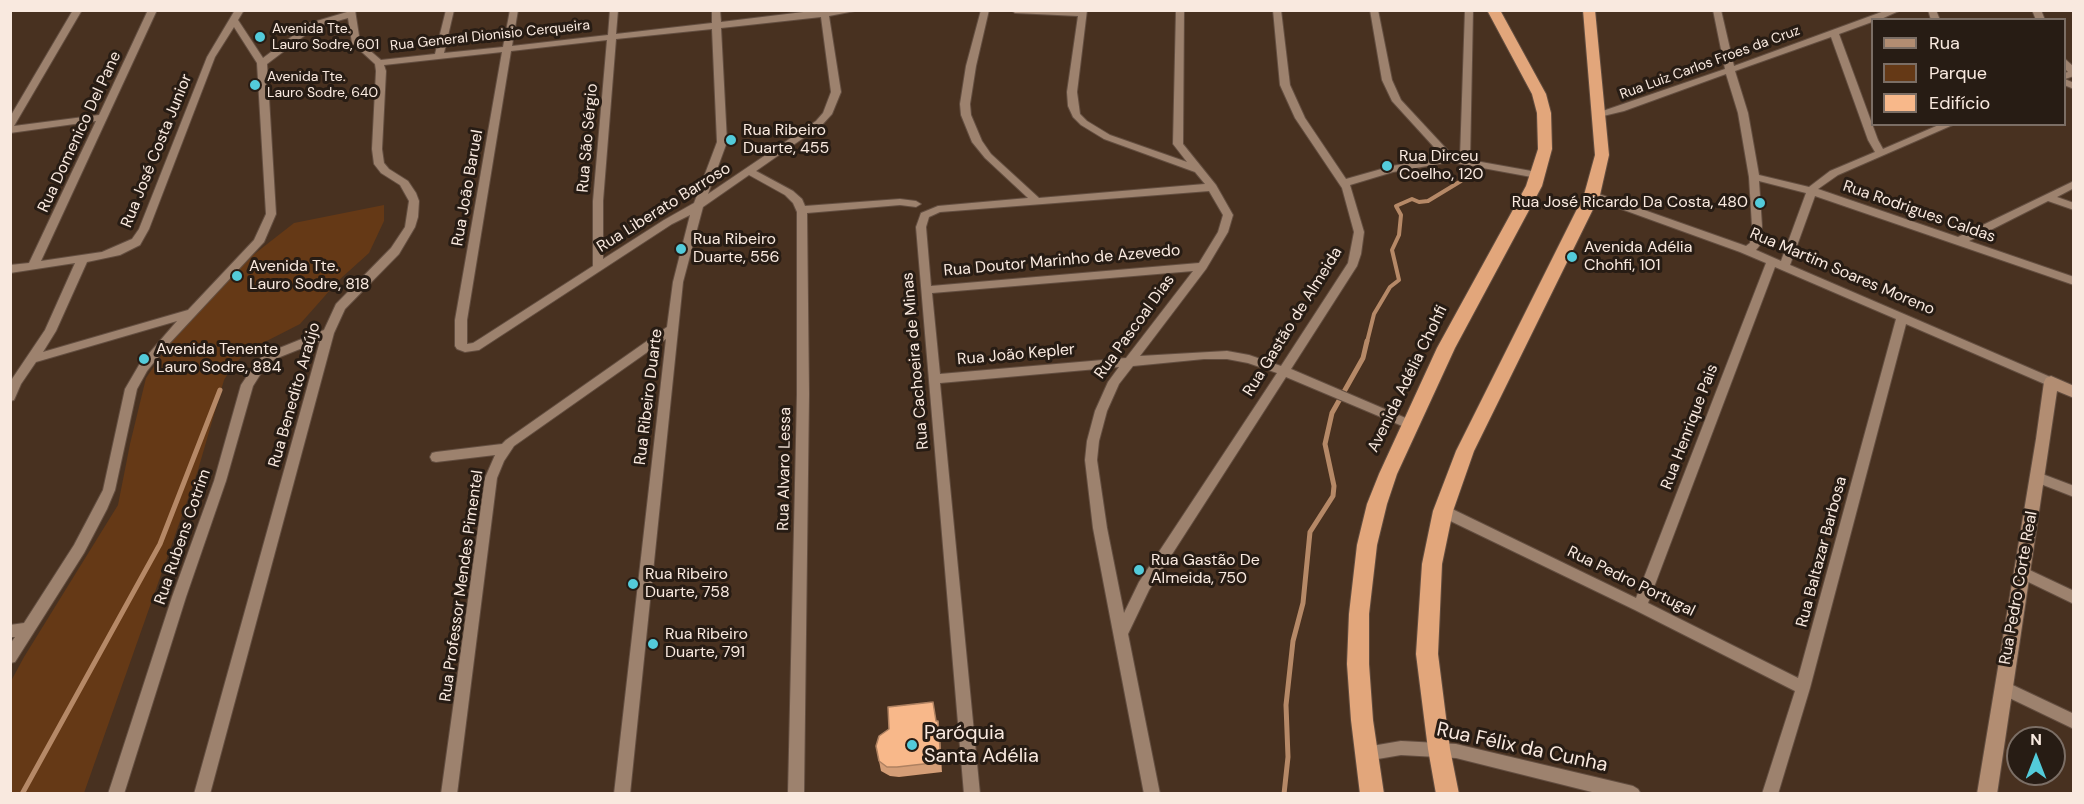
<!DOCTYPE html>
<html>
<head>
<meta charset="utf-8">
<style>
	body { margin:0 }
	#map { position:relative; width:2084px; height:804px; overflow:hidden; background:#483120; font-family:"DM Sans",sans-serif }
	canvas { display:block }
	.frame { position:absolute; inset:0; border:12px solid #f9e9df; pointer-events:none }
	.legend { position:absolute; left:1871px; top:18px; width:195px; height:108px; box-sizing:border-box; background:#271c14; border:2px solid #7b6e65; margin:0; padding:8px 10px; list-style:none; font-size:18px; color:#f9e9df }
	.legend li { display:flex; align-items:center; gap:12px; height:30px }
	.legend b { width:30px; border:2px solid #7b6e65 }
	.north { position:absolute; left:2006px; top:726px; width:60px; height:60px; box-sizing:border-box; background:#271c14; border:2px solid #7b6e65; border-radius:50%; rotate:0deg; font-size:16px; font-weight:700; line-height:24px; text-align:center; color:#f9e9df }
	.north::after { content:''; display:block; margin:auto; width:21px; height:27px; background:#53cbda; clip-path:polygon(50% 0,100% 100%,50% 72%,0 100%) }
</style>
</head>
<body>
<div id="map">
<canvas width="2084" height="804"></canvas>
<div class="frame"></div>
<ul class="legend">
<li><b style="height:8px;background:#b28d72"></b>Rua</li>
<li><b style="height:16px;background:#653916"></b>Parque</li>
<li><b style="height:16px;background:#f8b88a"></b>Edifício</li>
</ul>
<div class="north">N</div>
</div>
<script>
const g = document.querySelector('canvas').getContext('2d');
g.lineJoin = 'round';
function fill(path, color) {
  g.fillStyle = color;
  g.fill(path, 'evenodd');
}
function poly(rows) {
  const path = new Path2D();
  for (const r of rows) {
    path.moveTo(r[0], r[1]);
    for (let i = 2; i < r.length; i += 2) path.lineTo(r[i], r[i + 1]);
  }
  return path;
}
function strokePath(path, color, width, dash) {
  g.strokeStyle = color;
  g.lineWidth = width;
  g.lineCap = dash ? 'butt' : 'round';
  g.setLineDash(dash || []);
  g.stroke(path);
}
function drawText(font, color, halo, rows, align = 'center') {
  g.font = font + ' "DM Sans",sans-serif';
  g.lineWidth = 6;
  g.setLineDash([]);
  g.textBaseline = 'middle';
  g.strokeStyle = halo;
  g.fillStyle = color;
  for (const [text, x, y, turn = 0] of rows) {
    g.save();
    g.translate(x, y);
    g.rotate((+turn || 0) * Math.PI / 180);
    g.textAlign = isNaN(turn) ? turn : align;
    if (halo) g.strokeText(text, 0, 0);
    g.fillText(text, 0, 0);
    g.restore();
  }
}
const green = poly([
	[384,205,384,221,369,253,339,280,300,324,251,349,234,364,224,380,198,470,84,793,11,793,10,683,24,657,118,505,130,444,146,378,181,327,239,266,294,223]
]);
const streamFar1 = poly([
	[1367,342,1374,314,1390,287,1399,280,1392,250,1399,235,1401,215,1396,206,1412,199,1419,202,1428,201,1461,181]
]);
const stream = poly([
	[22,794,160,544,220,390],
	[1284,794,1288,757,1286,705,1293,641,1303,603,1310,532,1333,496,1334,486,1325,444,1332,413,1363,358,1367,341]
]);
const street = poly([
	[73,10,82,10,14,126,99,115,148,10,157,10,41,261,102,252,132,239,139,229,207,57,235,10,244,10,238,20,263,58,310,23,347,12,347,10,355,10,360,42,381,60,435,54,446,10,454,10,444,53,503,47,510,10,518,10,512,46,608,35,610,10,618,10,616,34,712,23,712,10,720,10,721,22,820,10,860,10,829,16,841,92,832,114,822,125,756,171,793,191,802,199,805,206,900,199,916,201,921,204,916,207,900,205,807,213,809,394,804,794,788,794,797,394,797,212,793,203,785,195,749,175,703,207,683,282,630,794,614,794,666,339,514,446,504,461,497,478,457,794,441,794,485,478,495,455,436,462,432,461,430,457,432,453,436,452,502,444,506,440,667,327,673,282,690,215,672,224,479,350,465,352,457,349,455,346,455,320,502,52,384,65,386,71,382,149,384,163,389,169,408,181,416,193,419,201,418,217,415,227,399,254,345,309,334,333,210,794,194,794,320,341,275,359,265,367,253,386,226,481,186,597,124,794,108,794,172,597,214,481,241,385,257,361,267,353,324,330,336,304,391,248,405,227,409,201,400,185,381,173,374,164,372,149,376,71,375,64,352,43,348,18,316,27,267,64,276,214,264,242,167,346,147,371,137,389,115,490,107,509,84,553,15,662,10,663,10,644,15,637,10,637,10,625,24,623,74,545,103,490,125,389,139,365,177,321,36,362,21,384,14,400,10,401,10,382,45,330,75,263,10,273,10,265,29,263,96,121,10,133,10,117,73,10],
	[821,17,831,92,823,113,816,121,708,194,727,142,721,28,821,17],
	[234,27,257,63,266,214,254,240,188,310,43,352,56,331,87,262,120,255,140,245,149,229,215,57,234,27],
	[712,29,717,142,694,203,664,220,603,259,603,201,616,39,712,29],
	[607,40,593,201,593,266,481,338,473,343,467,344,467,320,511,51,607,40],
	[981,10,989,10,976,66,970,104,971,115,982,141,991,154,1039,198,1205,184,1195,172,1104,139,1081,125,1073,117,1068,106,1067,92,1078,16,1015,13,1011,10,1087,10,1077,92,1080,114,1087,121,1110,135,1187,162,1173,144,1176,10,1184,10,1183,144,1216,185,1233,215,1228,232,1206,269,1140,356,1227,351,1249,355,1281,366,1348,263,1354,232,1342,188,1295,118,1280,85,1273,10,1281,10,1290,85,1305,118,1346,179,1392,166,1443,157,1392,101,1382,80,1370,10,1378,10,1392,80,1401,100,1453,156,1460,158,1465,10,1473,10,1470,160,1537,172,1542,175,1537,178,1450,162,1393,172,1350,185,1364,232,1361,254,1357,266,1291,369,1415,422,1417,425,1415,428,1407,428,1286,377,1149,590,1128,634,1160,794,1144,794,1093,528,1085,460,1087,441,1095,411,1108,382,1119,367,940,383,980,794,964,794,916,227,921,213,938,206,1028,198,985,158,972,142,961,115,960,104,966,66,981,10],
	[1209,191,1223,215,1218,232,1199,263,931,286,926,227,929,217,940,212,1209,191],
	[1193,271,1126,358,940,374,932,293,1193,271],
	[1204,359,1227,359,1248,363,1277,373,1139,582,1124,613,1107,528,1097,460,1099,441,1107,411,1119,384,1133,366,1204,359],
	[1713,10,1721,10,1734,66,1887,10,1901,10,1879,20,1872,20,1872,22,1839,34,1878,140,1883,149,1941,124,1955,124,1838,175,1818,189,1958,237,2074,181,2074,188,2057,197,2074,203,2074,210,2048,201,1969,241,2074,277,2074,285,1815,196,1790,265,2055,379,2057,382,2055,385,2047,385,1906,324,1810,688,1778,794,1762,794,1795,691,1635,610,1438,515,1437,511,1438,507,1443,506,1448,507,1636,598,1766,263,1740,252,1588,197,1587,195,1592,192,1596,193,1746,246,1750,243,1752,226,1749,177,1738,113,1726,74,1624,111,1599,117,1594,114,1725,69,1713,10],
	[1831,37,1868,140,1875,152,1830,171,1809,187,1759,175,1748,113,1735,71,1831,37],
	[1759,181,1806,193,1781,261,1756,250,1760,245,1762,226,1759,181],
	[1775,267,1896,319,1798,678,1648,603,1775,267],
	[1928,10,1936,10,1940,20,1931,20,1928,10],
	[2032,10,2041,10,2045,20,2036,20,2032,10],
	[2064,58,2074,67,2074,76,2065,79,2074,83,2074,89,2064,85,2064,73,2068,72,2064,68,2064,58],
	[2037,472,2074,486,2074,497,2033,481,2031,477,2033,473,2037,472],
	[2021,566,2074,591,2074,604,2016,576,2014,572,2016,568,2021,566],
	[2002,680,2074,714,2074,729,1997,692,1995,687,1997,682,2002,680],
	[1401,741,1456,744,1633,786,1638,789,1641,794,1600,794,1456,758,1401,755,1366,761,1361,759,1358,754,1361,749,1366,747,1401,741]
]);
const secondary = poly([
	[2051,376,2074,386,2074,398,2057,391,1997,794,1977,794,2036,439,2044,382,2046,378,2051,376]
]);
const highway = poly([
	[1487,10,1500,10,1546,94,1551,113,1552,149,1542,186,1455,348,1397,474,1387,504,1377,545,1369,614,1369,664,1373,720,1384,794,1360,794,1351,720,1347,664,1349,614,1357,545,1367,504,1379,474,1437,348,1526,186,1538,149,1537,113,1532,94,1487,10],
	[1583,10,1595,10,1609,155,1600,195,1474,451,1453,511,1442,564,1438,654,1450,749,1459,794,1436,794,1428,749,1416,654,1422,564,1433,511,1456,451,1584,195,1595,155,1583,10]
]);
const wall = poly([
	[938,721,942,772,899,777,890,776,881,771,879,761,889,729]
]);
const shadedWall = poly([
	[938,721,940,731,942,772,941,762]
]);
const building = poly([
	[933,702,936,721,938,721,941,762,897,767,887,767,879,761,876,746,879,736,889,729,888,707,933,702]
]);
const markers = [
	[260,37,6,"#53cbda"],
	[255,85,6,"#53cbda"],
	[731,140,6,"#53cbda"],
	[1387,166,6,"#53cbda"],
	[1760,203,6,"#53cbda"],
	[681,249,6,"#53cbda"],
	[1572,257,6,"#53cbda"],
	[237,276,6,"#53cbda"],
	[144,359,6,"#53cbda"],
	[1139,570,6,"#53cbda"],
	[633,584,6,"#53cbda"],
	[653,644,6,"#53cbda"],
	[912,745,6,"#53cbda"]
];
const farPoinames = [
	["Avenida Tte.",272,29],
	["Lauro Sodre, 601",272,45],
	["Avenida Tte.",267,77],
	["Lauro Sodre, 640",267,93]
];
const farStreetnames = [
	["Rua General Dionisio Cerqueira",490,36,-6],
	["Rua Luiz Carlos Froes da Cruz",1710,63,-20]
];
const poiNames = [
	["Rua Ribeiro",743,131],
	["Duarte, 455",743,149],
	["Rua Dirceu",1399,157],
	["Coelho, 120",1399,175],
	["Rua José Ricardo Da Costa, 480",1748,203,"right"],
	["Rua Ribeiro",693,240],
	["Duarte, 556",693,258],
	["Avenida Adélia",1584,248],
	["Chohfi, 101",1584,266],
	["Avenida Tte.",249,267],
	["Lauro Sodre, 818",249,285],
	["Avenida Tenente",156,350],
	["Lauro Sodre, 884",156,368],
	["Rua Gastão De",1151,561],
	["Almeida, 750",1151,579],
	["Rua Ribeiro",645,575],
	["Duarte, 758",645,593],
	["Rua Ribeiro",665,635],
	["Duarte, 791",665,653]
];
const streetNames = [
	["Rua Domenico Del Pane",80,132,-65],
	["Rua São Sérgio",588,138,-85],
	["Rua José Costa Junior",157,151,-68],
	["Rua João Baruel",468,188,-80],
	["Rua Liberato Barroso",664,208,-32],
	["Rua Rodrigues Caldas",1919,212,19],
	["Rua Doutor Marinho de Azevedo",1062,261,-5],
	["Rua Martim Soares Moreno",1842,272,23],
	["Rua Gastão de Almeida",1293,322,-58],
	["Rua Pascoal Dias",1135,327,-54],
	["Rua João Kepler",1016,355,-5],
	["Rua Cachoeira de Minas",916,361,-95],
	["Avenida Adélia Chohfi",1408,379,-64],
	["Rua Benedito Araújo",295,395,-74],
	["Rua Ribeiro Duarte",649,397,-83],
	["Rua Henrique Pais",1690,427,-69],
	["Rua Alvaro Lessa",785,469,-89],
	["Rua Rubens Cotrim",183,537,-71],
	["Rua Baltazar Barbosa",1822,552,-75],
	["Rua Pedro Portugal",1631,582,26],
	["Rua Professor Mendes Pimentel",462,586,-82],
	["Rua Pedro Corte Real",2019,588,-80]
];
const nearPoinames = [
	["Paróquia",924,734],
	["Santa Adélia",924,757]
];
const nearStreetnames = [
	["Rua Félix da Cunha",1522,748,12]
];
fill(green, '#653916');
strokePath(streamFar1, '#b68967', 4);
strokePath(stream, '#b68967', 5);
strokePath(street, '#634e40', 2);
strokePath(secondary, '#634e40', 2);
strokePath(highway, '#634e40', 2);
fill(street, '#9d826e');
fill(secondary, '#b28d72');
fill(highway, '#e2a67b');
fill(wall, '#d59e77');
fill(shadedWall, '#ae8161');
fill(building, '#f8b88a');
strokePath(building, '#ae8161', 1.5);
for (const [x, y, r, color] of markers) {
  const dot = new Path2D();
  dot.arc(x, y, r, 0, 2 * Math.PI);
  g.fillStyle = color;
  g.fill(dot);
  strokePath(dot, '#271c14', 2);
}
drawText('14px', '#f9e9df', '#271c14', farPoinames, 'left');
drawText('14px', '#f9e9df', '#271c14', farStreetnames);
drawText('16px', '#f9e9df', '#271c14', poiNames, 'left');
drawText('16px', '#f9e9df', '#271c14', streetNames);
drawText('20px', '#f9e9df', '#271c14', nearPoinames, 'left');
drawText('20px', '#f9e9df', '#271c14', nearStreetnames);
</script>
</body>
</html>
